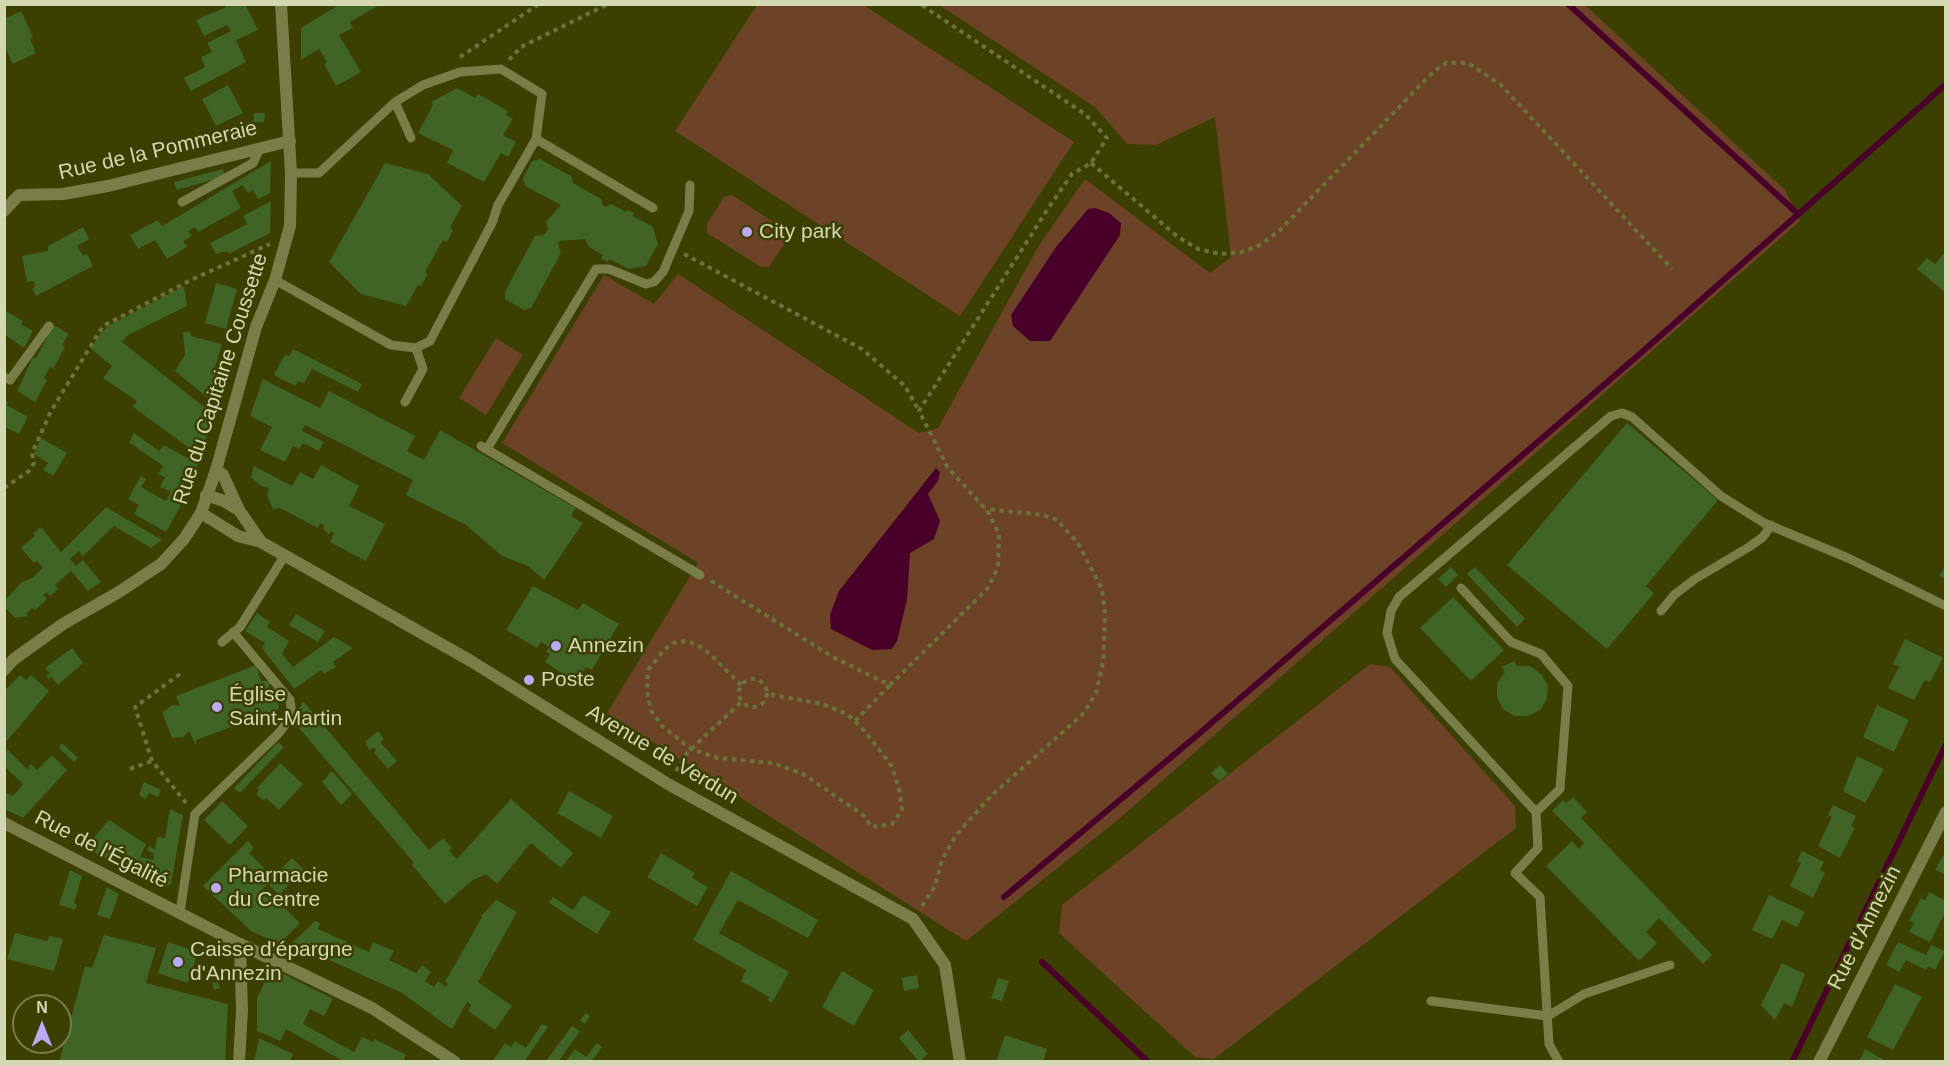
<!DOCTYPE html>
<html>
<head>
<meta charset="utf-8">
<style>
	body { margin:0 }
	#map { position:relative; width:1950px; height:1066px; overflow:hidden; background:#3b3f00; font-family:Helvetica,sans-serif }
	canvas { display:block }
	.frame { position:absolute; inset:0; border:6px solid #d3d8b3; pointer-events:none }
	.north { position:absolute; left:12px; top:994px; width:60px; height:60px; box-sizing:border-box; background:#3b3f00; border:2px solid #787c48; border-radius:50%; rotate:0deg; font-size:16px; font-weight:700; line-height:24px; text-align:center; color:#d3d8b3 }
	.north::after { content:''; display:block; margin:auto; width:21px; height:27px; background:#bbaaf6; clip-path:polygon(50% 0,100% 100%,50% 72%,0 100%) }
</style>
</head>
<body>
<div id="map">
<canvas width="1950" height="1066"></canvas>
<div class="frame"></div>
<div class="north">N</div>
</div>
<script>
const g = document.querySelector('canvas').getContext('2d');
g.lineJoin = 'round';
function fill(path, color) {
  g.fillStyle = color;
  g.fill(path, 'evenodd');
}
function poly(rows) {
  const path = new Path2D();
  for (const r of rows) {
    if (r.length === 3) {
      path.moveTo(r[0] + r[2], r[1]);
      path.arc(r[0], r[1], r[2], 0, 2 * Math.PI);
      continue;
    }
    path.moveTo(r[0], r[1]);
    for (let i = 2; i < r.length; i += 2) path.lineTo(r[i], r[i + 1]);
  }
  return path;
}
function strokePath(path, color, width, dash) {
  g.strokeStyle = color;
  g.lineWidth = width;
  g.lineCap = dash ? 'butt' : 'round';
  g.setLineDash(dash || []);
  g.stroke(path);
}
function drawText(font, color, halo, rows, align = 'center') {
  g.font = font + ' Helvetica,sans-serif';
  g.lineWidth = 5;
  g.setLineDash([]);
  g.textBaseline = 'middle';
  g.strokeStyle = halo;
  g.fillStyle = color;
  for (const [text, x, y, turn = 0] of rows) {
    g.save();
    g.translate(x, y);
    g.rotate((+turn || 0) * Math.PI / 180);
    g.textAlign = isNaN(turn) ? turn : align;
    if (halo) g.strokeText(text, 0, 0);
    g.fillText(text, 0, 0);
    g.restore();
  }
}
const green = poly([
	[862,4,1074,142,960,316,675,131,757,5],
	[939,5,1585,5,1785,190,1800,221,1120,818,966,941,607,713,698,563,502,443,604,275,654,304,678,274,919,433,938,428,1038,247,1085,179,1210,273,1231,257,1215,117,1156,145,1127,144,1095,107],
	[732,195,787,231,789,237,769,267,761,267,707,233,707,224,724,197],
	[496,338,523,355,486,415,459,398],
	[1370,664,1390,667,1515,806,1516,828,1214,1059,1195,1057,1059,933,1062,905]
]);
const water = poly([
	[1095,208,1109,213,1121,223,1120,235,1050,341,1030,341,1013,326,1011,315,1056,247,1088,209],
	[936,468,940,472,938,481,928,494,940,521,934,539,910,553,907,600,897,641,892,649,872,650,831,629,830,615,839,591]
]);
const stream = poly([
	[1568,4,1797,213],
	[1004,897,1194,738,1634,359,1946,84],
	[1042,962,1148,1062],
	[1792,1062,1946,744]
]);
const building = poly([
	[225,4,245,4,258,30,236,40,246,62,191,91,184,78,205,67,201,57,212,52,207,43,231,31,227,25,204,36,196,20,226,7],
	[340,4,381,4,350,22,353,28,339,35,361,72,336,86,324,64,327,62,319,49,301,60,301,28],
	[21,11,33,37,30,39,36,53,13,64,4,46,4,19],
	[228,85,243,113,216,126,202,99],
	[457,88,475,98,478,94,508,111,506,115,513,119,503,135,516,142,508,157,501,153,484,182,447,163,453,150,418,133,433,105,431,102],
	[254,113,265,113,264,122,253,122],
	[540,159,571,176,573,183,601,199,604,207,611,204,626,212,628,210,634,213,633,216,653,227,658,244,646,266,629,269,609,259,608,262,601,258,603,255,589,247,585,239,560,241,558,243,561,253,531,308,524,310,505,299,505,291,535,236,544,235,548,229,546,222,561,205,525,186,523,178,532,161],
	[271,161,270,193,258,199,253,190,248,193,242,185,232,191,241,208,198,232,195,227,188,231,192,236,183,241,187,247,167,259,155,240,138,249,130,235,158,220,162,226],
	[385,163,428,174,462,206,450,227,453,230,447,242,443,240,425,272,428,274,421,286,418,285,406,306,361,294,329,262],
	[223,169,225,176,177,190,174,182],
	[271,201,270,233,229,254,227,251,216,254,210,243,247,224,243,216],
	[83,227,89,239,77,246,83,256,87,254,93,266,36,296,32,288,35,287,34,281,27,282,22,256,48,251,48,246],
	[1946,251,1946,293,1917,269,1927,258,1935,264],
	[216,283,237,289,226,329,205,323],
	[184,286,187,306,128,335,122,342,213,414,204,444,198,439,192,450,133,407,137,401,103,378,112,366,91,349,99,335,108,326],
	[4,310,23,321,21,324,33,331,24,348,4,334],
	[52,324,69,334,62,345,65,347,53,369,50,367,44,378,47,380,35,402,17,391,33,357,36,358,47,338,45,336],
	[183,332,190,332,191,336,222,344,214,370,227,383,216,405,175,371,185,355],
	[293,349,362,384,358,392,312,369,304,383,299,381,295,386,274,375,285,354,289,356],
	[263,379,320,408,329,391,415,436,407,451,424,460,440,430,576,508,571,516,583,523,544,580,528,566,502,556,466,525,406,495,413,480,305,425,302,431,324,442,319,451,303,443,299,449,293,446,285,462,260,450,272,427,250,416],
	[4,400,8,402,7,405,28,417,19,434,5,427],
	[1627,423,1718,500,1646,586,1654,593,1607,649,1507,565],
	[134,433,159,451,164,445,198,464,189,482,186,481,183,488,189,491,166,532,134,514,139,505,128,499,141,476,146,479,141,487,166,501,171,492,160,487,165,477,158,474,163,466,129,442],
	[41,438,67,453,53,476,43,470,48,463,34,454],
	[321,465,359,486,349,506,385,524,366,561,330,542,334,533,331,531,329,535,323,529,324,525,320,523,318,528,280,508,273,509,267,496,269,488,261,486,251,477,254,466,292,486,300,472,313,479],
	[106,507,162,540,151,548,114,526,83,556,79,551,70,559,76,566,83,560,101,582,88,591,71,571,55,585,58,589,50,596,47,592,43,595,47,599,35,610,32,608,26,614,28,616,16,618,11,614,4,606,4,601,22,582,32,578,43,568,37,561,34,563,21,548,35,536,33,533,41,527,61,552],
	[1946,565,1946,579,1939,576],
	[1451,567,1458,575,1446,587,1438,579],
	[1475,567,1525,619,1517,627,1467,574],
	[533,586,578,610,583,603,619,624,592,670,586,667,577,682,569,677,567,680,561,676,563,674,545,662,550,654,546,652,549,647,541,642,537,648,506,630],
	[1453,597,1504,650,1471,681,1420,628],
	[257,613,270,622,267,627,289,641,282,654,293,667,334,637,353,648,333,662,336,667,324,674,321,670,294,689,262,648,265,643,245,631],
	[296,614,325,631,318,642,289,625],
	[1905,639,1943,658,1930,682,1925,680,1914,700,1888,688,1899,667,1893,664],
	[72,648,83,663,58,685,51,676,49,679,46,676,50,673,45,668],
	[1514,661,1517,666,1530,666,1541,674,1548,686,1547,699,1540,710,1528,716,1514,716,1503,709,1497,697,1497,683,1505,672,1502,667],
	[256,665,261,681,272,681,269,685,271,690,275,690,279,709,247,721,247,726,245,722,196,740,196,745,189,731,183,737,172,738,162,712,173,705,180,706,176,696],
	[20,675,26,680,31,675,49,691,7,741,4,739,4,691],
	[303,701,429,850,443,838,452,848,449,851,457,859,511,799,573,853,561,868,531,843,497,884,486,874,473,880,445,904,412,865,414,863,293,721],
	[1877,705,1909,720,1894,752,1863,737],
	[378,731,384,739,380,742,397,761,388,769,374,753,376,750,374,747,370,750,366,745,366,741],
	[278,742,284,747,240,793,234,788],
	[62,743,78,758,74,762,59,748],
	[7,749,27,769,31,764,37,770,52,755,67,770,23,818,4,809,4,792,13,796,23,784,4,766],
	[1857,756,1884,769,1865,803,1843,791],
	[280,763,303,784,279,810,266,798,263,800,256,794,259,791,257,788],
	[1220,765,1228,774,1219,781,1211,773],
	[332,771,352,794,341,805,322,782],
	[144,782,161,790,158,797,149,793,146,799,139,795],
	[569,791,613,816,601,838,557,813],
	[1573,797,1587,812,1581,818,1712,955,1703,964,1659,918,1646,932,1657,943,1639,961,1546,866,1572,841,1579,849,1584,843,1552,811,1563,800,1566,803],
	[222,801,248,826,230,845,204,820],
	[1833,805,1856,816,1851,826,1855,828,1840,858,1818,846,1832,817,1828,815],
	[170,809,183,815,171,884,165,887,85,848,109,820,146,844,140,857,153,860,154,854,147,850,149,846,155,850,157,837,165,838],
	[248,841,254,848,249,853,273,877,292,858,304,870,279,895,268,884,260,891,267,898,271,894,300,923,279,944,251,931,203,886],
	[1802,851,1824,862,1820,870,1825,873,1813,898,1790,886,1801,863,1797,861],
	[661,853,695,873,692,878,708,887,697,906,647,877],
	[1944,854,1946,854,1946,875,1935,870],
	[70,870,82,876,74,903,77,904,75,910,59,905],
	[731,871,818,920,808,938,738,900,719,933,789,972,772,1003,768,1000,769,997,741,981,746,970,693,940],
	[107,887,119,894,110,919,97,915],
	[1929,892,1946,901,1946,911,1930,942,1909,932,1914,923,1909,921,1921,898,1925,900],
	[583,895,611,912,597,934,549,903,553,897,573,910],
	[1769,895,1805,912,1797,927,1782,920,1772,939,1752,930],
	[496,900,517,912,478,982,512,1006,495,1030,468,1011,471,1005,467,1002,452,1029,402,993,292,943,315,921,320,923,318,929,369,952,373,942,394,951,389,960,416,973,422,965,431,972,425,981,434,987,438,981,446,987,448,984,445,982,482,917,481,916],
	[15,933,47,941,49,936,63,939,54,971,7,959],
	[104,935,156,948,146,983,228,1004,225,1062,59,1062,85,966,92,968],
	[168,942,198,952,188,983,158,973],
	[1898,942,1926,955,1931,945,1945,951,1935,970,1928,966,1926,970,1906,960,1899,972,1886,965],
	[1782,963,1805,974,1792,1007,1784,1003,1775,1020,1761,1005],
	[272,968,333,999,324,1016,310,1009,303,1024,354,1052,362,1037,373,1042,375,1039,406,1055,403,1062,345,1062,286,1029,280,1041,257,1031,257,998],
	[842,971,874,990,854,1026,822,1007],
	[917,975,919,988,904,991,902,978],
	[998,978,1009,981,1002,1001,991,998],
	[218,982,220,988,214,990,212,983],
	[1895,984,1922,997,1893,1050,1867,1037],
	[586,1013,590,1016,585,1024,580,1020],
	[542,1024,548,1027,524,1062,492,1062,505,1043,511,1047,515,1041,526,1048],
	[572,1026,580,1031,558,1062,545,1062],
	[908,1030,928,1054,919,1062,899,1038],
	[1005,1035,1047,1049,1043,1062,996,1062],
	[259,1038,293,1054,290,1062,254,1062],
	[597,1043,602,1047,591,1062,565,1062,575,1049,586,1057],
	[1865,1049,1888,1062,1859,1062]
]);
const path = poly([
	[460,57,539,4],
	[509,60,521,47,608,4],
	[1091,163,1178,237,1198,249,1220,254,1242,252,1260,245,1279,231,1434,71,1446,63,1468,63,1500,84,1672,269],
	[684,254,862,349,905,386,919,411],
	[4,488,29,471,34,463,32,453,51,411,103,326,193,279,270,244],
	[711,581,833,657,890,685,988,588,998,567,999,534,988,512,948,468,919,411,1049,207,1072,174,1091,163,1107,138,1085,114,920,4],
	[180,674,135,707,152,761,187,804],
	[753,693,14],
	[741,685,710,654,696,644,684,641,673,643,664,650,648,670,647,691,651,711,662,726,691,749,718,758,773,763,803,774,862,814,872,827,892,824,902,810,899,788,891,765,862,728,847,714,822,704,768,694],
	[855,721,890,685],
	[130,769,152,761],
	[676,771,687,753,741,702],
	[922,906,935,886,942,860,956,835,991,796,1083,714,1096,693,1103,662,1105,614,1102,589,1078,543,1057,520,1043,515,985,509]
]);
const service = poly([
	[395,102,411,138],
	[536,139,653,208],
	[182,202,253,163,259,150],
	[275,280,391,345,416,348,430,341,492,223,498,205,536,139,542,94,501,69,460,72,423,85,395,102,319,173,291,173],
	[4,377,10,380,49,326],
	[405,402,423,369,416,348],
	[481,446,700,575],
	[487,449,596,269,609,269,646,284,654,282,663,272,689,211,690,185],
	[1461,588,1511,642,1541,654,1568,686,1560,789,1536,812,1538,848,1515,873,1540,897,1549,1044,1559,1062],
	[1661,611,1674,595,1695,579,1749,547,1763,537,1771,525],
	[222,642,240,627,285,555],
	[1536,812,1395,659,1387,633,1391,611,1399,597,1611,416,1622,413,1632,417,1721,496,1764,523,1848,558,1946,606],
	[180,912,195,814,278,734,292,716,290,700,233,632],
	[1431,1001,1548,1016,1584,994,1670,965]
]);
const minor = poly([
	[4,211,19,195,63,194,108,186,290,141],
	[216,470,223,475,239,510,261,542],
	[206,495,224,501,239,510],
	[201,513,238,536,261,542,471,661,668,784,913,919,945,965,960,1062],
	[239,1062,242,1010,240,944],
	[1819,1062,1946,812]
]);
const tertiary = poly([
	[4,670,14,659,63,624,119,592,161,564,184,539,201,513,216,470,256,327,275,280,290,226,291,173,281,4],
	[4,823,240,944,372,1008,455,1062]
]);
const markers = [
	[747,232,6,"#bbaaf6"],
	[556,646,6,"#bbaaf6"],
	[529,680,6,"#bbaaf6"],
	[217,707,6,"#bbaaf6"],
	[216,888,6,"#bbaaf6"],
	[178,962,6,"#bbaaf6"]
];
const streetNames = [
	["Rue de la Pommeraie",158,151,-13],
	["Rue du Capitaine Coussette",221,379,-72],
	["Avenue de Verdun",662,755,31],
	["Rue de l'Égalité",101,850,27],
	["Rue d'Annezin",1865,928,-63]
];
const poiNames = [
	["City park",759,232],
	["Annezin",568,646],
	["Poste",541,680],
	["Église",229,695],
	["Saint-Martin",229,719],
	["Pharmacie",228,876],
	["du Centre",228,900],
	["Caisse d'épargne",190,950],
	["d'Annezin",190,974]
];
fill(green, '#6c4327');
fill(water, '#490029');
strokePath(stream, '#490029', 6);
fill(building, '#406326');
strokePath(path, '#6d723b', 4, [4.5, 4.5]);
strokePath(service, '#797e48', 9);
strokePath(minor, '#797e48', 12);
strokePath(tertiary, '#797e48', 12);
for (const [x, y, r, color] of markers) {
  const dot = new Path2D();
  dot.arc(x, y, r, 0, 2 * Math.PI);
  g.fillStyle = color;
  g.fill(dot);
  strokePath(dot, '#3b3f00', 2);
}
drawText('21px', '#d3d8b3', '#3b3f00', streetNames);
drawText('21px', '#d3d8b3', '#3b3f00', poiNames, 'left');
</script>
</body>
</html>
